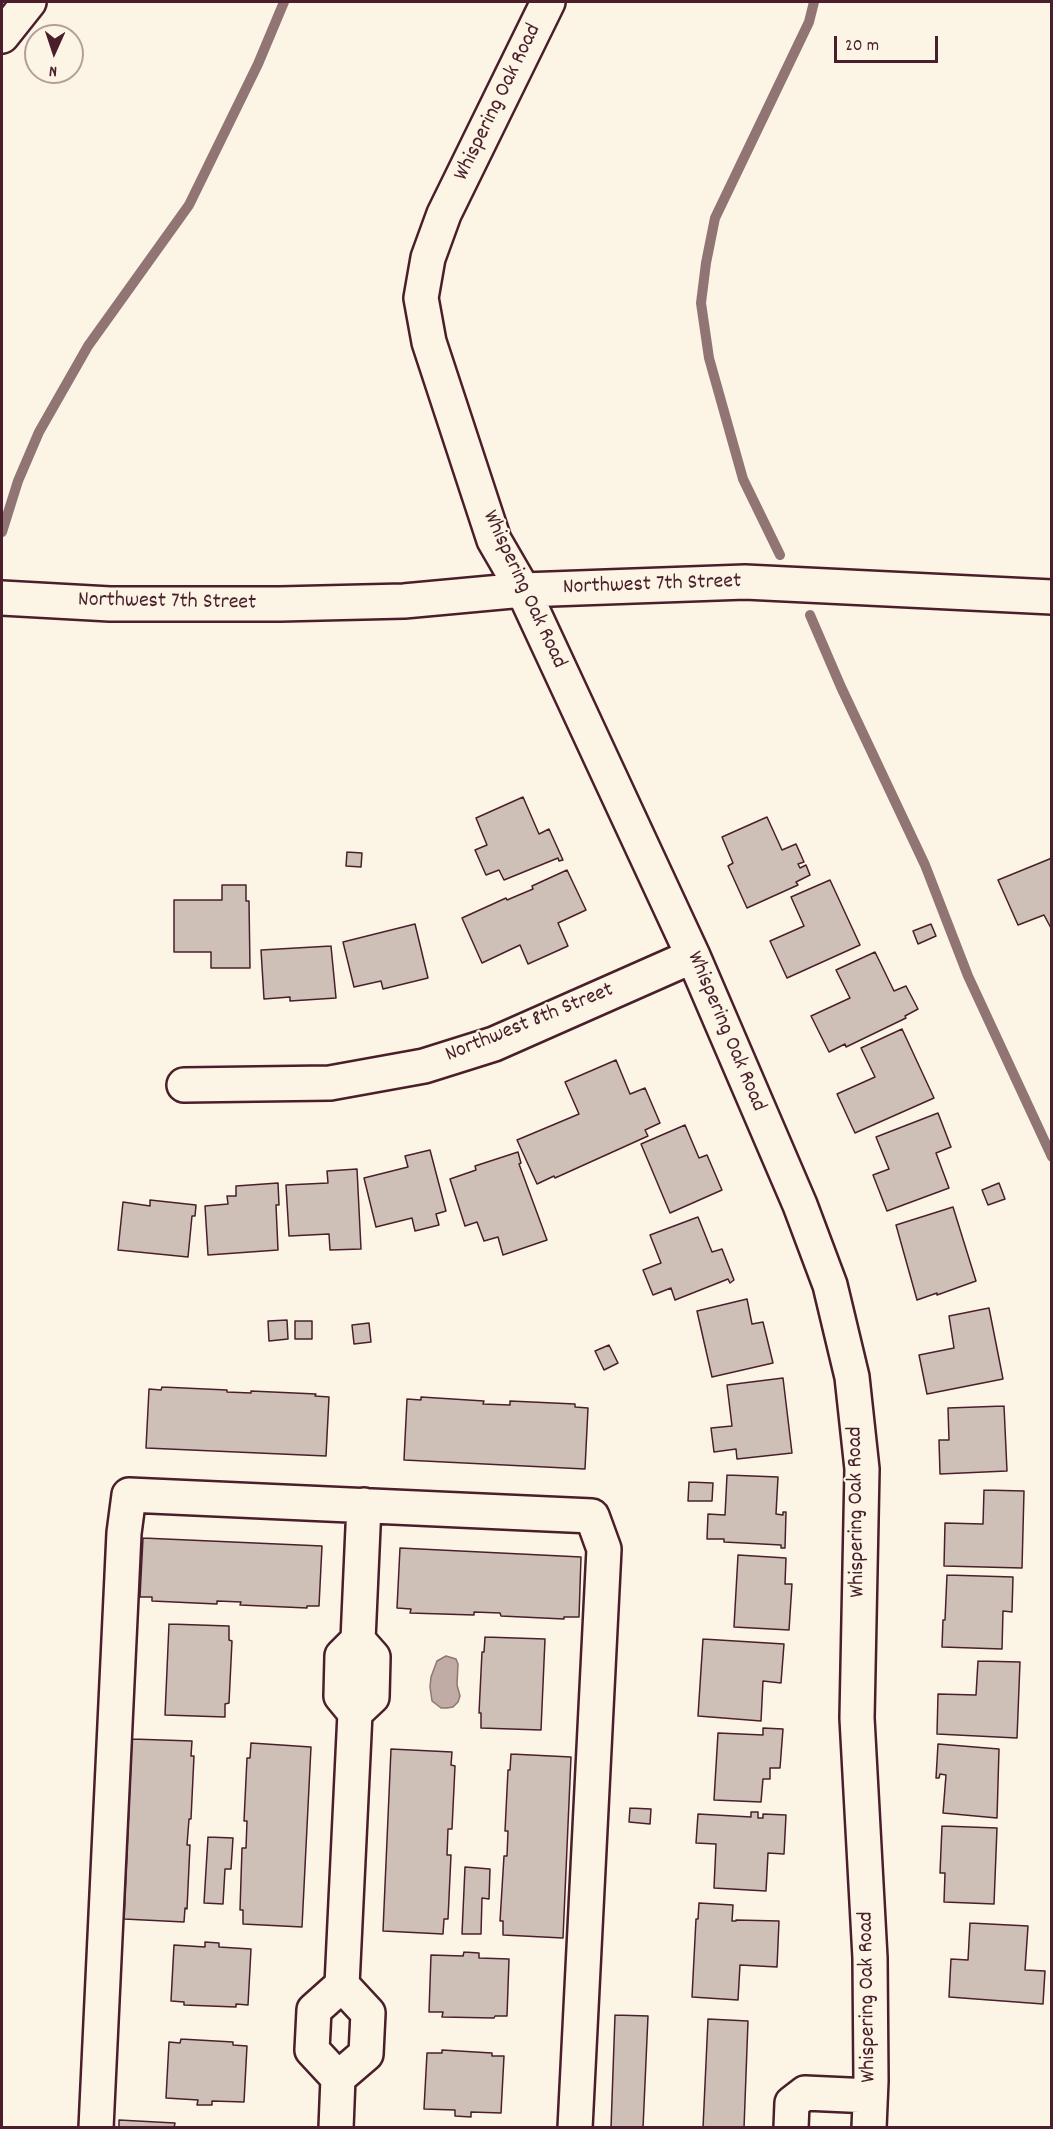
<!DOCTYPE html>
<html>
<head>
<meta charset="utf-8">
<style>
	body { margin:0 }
	#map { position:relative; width:1053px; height:2129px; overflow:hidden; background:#fcf5e5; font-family:Dekko,sans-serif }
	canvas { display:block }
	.frame { position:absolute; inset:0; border:3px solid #4a1f2b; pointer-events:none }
	.north { position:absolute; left:24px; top:24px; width:60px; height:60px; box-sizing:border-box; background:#fcf5e5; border:2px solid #b59f9b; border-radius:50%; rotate:183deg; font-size:16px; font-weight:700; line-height:24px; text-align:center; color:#4a1f2b }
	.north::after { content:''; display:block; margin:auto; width:21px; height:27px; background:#4a1f2b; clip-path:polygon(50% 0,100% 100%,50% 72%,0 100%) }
	.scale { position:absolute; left:834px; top:36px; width:104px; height:27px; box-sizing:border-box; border:3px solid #4a1f2b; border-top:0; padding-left:8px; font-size:18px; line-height:21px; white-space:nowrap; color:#4a1f2b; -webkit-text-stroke:4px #fcf5e5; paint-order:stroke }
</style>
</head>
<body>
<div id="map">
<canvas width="1053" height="2129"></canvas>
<div class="frame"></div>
<div class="north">N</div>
<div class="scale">20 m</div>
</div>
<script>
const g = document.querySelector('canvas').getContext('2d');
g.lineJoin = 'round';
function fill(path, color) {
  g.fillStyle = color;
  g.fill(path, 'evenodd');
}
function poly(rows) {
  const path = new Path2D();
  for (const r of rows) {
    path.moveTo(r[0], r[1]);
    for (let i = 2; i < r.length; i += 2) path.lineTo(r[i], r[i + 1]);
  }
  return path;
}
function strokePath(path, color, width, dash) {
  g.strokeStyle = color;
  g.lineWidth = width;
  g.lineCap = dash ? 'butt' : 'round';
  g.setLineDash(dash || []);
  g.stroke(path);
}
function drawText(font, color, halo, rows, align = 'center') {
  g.font = font + ' Dekko,sans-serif';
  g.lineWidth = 4.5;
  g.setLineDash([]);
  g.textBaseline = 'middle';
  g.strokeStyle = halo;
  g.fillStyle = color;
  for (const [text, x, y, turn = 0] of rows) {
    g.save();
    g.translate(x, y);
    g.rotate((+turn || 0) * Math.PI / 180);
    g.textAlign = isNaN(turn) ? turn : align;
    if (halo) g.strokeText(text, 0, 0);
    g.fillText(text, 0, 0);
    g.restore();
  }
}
const water = poly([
	[446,1656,456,1659,458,1664,457,1685,460,1696,458,1702,453,1707,447,1708,441,1708,432,1701,430,1687,431,1677,437,1661,446,1656]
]);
const stream = poly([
	[2,532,18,481,39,432,88,346,189,205,258,64,284,2],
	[780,555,743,479,709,358,701,303,706,263,715,218,809,22,814,2],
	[810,615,841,687,925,865,968,976,1052,1157]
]);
const building = poly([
	[523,797,539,834,549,829,563,860,559,861,558,858,504,880,499,870,486,875,475,850,487,845,476,818,523,797],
	[767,817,782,850,796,844,804,862,798,864,800,868,806,865,810,875,796,882,798,885,747,908,728,866,733,863,722,837,767,817],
	[347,852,362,853,361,867,346,866,347,852],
	[1052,858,1052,930,1044,915,1018,925,998,880,1052,858],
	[567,870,586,910,558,923,568,946,528,964,520,945,482,963,462,918,506,898,507,900,533,889,532,886,567,870],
	[830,880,860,945,787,978,770,941,804,926,791,897,830,880],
	[222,885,246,885,246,901,249,901,250,968,211,968,211,952,174,952,174,900,222,900,222,885],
	[415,924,428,978,383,989,381,981,354,987,343,942,415,924],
	[931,924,936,936,918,944,913,931,931,924],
	[331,946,336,998,290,1001,290,997,264,999,261,950,331,946],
	[875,952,894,991,906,986,918,1009,905,1016,906,1018,846,1047,845,1044,829,1052,811,1016,850,998,836,970,875,952],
	[902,1029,934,1098,855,1133,837,1094,875,1077,861,1048,902,1029],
	[616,1060,630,1094,645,1088,660,1123,645,1130,648,1136,555,1178,554,1176,537,1184,517,1140,579,1114,565,1082,616,1060],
	[938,1113,951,1147,936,1153,949,1188,887,1211,873,1175,889,1169,876,1137,938,1113],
	[685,1125,699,1158,707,1155,722,1190,670,1213,641,1144,685,1125],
	[430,1150,446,1211,436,1214,439,1225,415,1231,412,1218,376,1227,364,1178,408,1167,405,1156,430,1150],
	[518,1152,521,1163,519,1164,547,1240,503,1255,498,1237,484,1241,477,1222,465,1226,450,1179,476,1170,475,1166,518,1152],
	[357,1169,361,1249,330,1250,329,1234,289,1236,286,1185,328,1183,327,1171,357,1169],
	[278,1183,279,1205,276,1205,278,1250,208,1255,205,1206,228,1204,227,1196,236,1196,236,1186,278,1183],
	[999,1183,1005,1199,988,1205,982,1190,999,1183],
	[150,1200,196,1205,195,1216,192,1216,188,1257,118,1250,123,1202,150,1206,150,1200],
	[953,1207,976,1281,937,1295,937,1293,917,1300,896,1225,953,1207],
	[698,1217,712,1252,722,1249,734,1280,730,1283,728,1279,675,1300,671,1288,653,1295,643,1270,661,1263,650,1235,698,1217],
	[747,1299,752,1324,763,1322,773,1363,712,1377,697,1311,747,1299],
	[989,1308,1003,1379,927,1394,919,1355,954,1348,949,1316,989,1308],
	[287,1320,288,1339,269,1341,268,1321,287,1320],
	[295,1321,312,1321,312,1339,295,1339,295,1321],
	[369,1323,371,1342,354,1344,352,1325,369,1323],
	[609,1345,618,1363,604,1370,595,1351,609,1345],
	[783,1378,792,1453,737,1459,736,1449,714,1452,711,1428,732,1426,727,1385,783,1378],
	[162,1387,227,1390,227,1392,251,1393,251,1391,316,1394,315,1396,329,1397,326,1456,146,1448,149,1389,161,1390,162,1387],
	[421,1397,484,1401,483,1404,510,1405,510,1401,575,1404,575,1407,588,1408,585,1469,404,1460,407,1399,421,1400,421,1397],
	[1004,1406,1007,1471,940,1474,939,1440,949,1440,948,1408,1004,1406],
	[727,1475,778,1477,776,1514,783,1515,783,1512,786,1512,785,1548,781,1548,781,1545,724,1542,724,1539,707,1539,708,1514,725,1515,727,1475],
	[689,1482,713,1483,712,1501,688,1501,689,1482],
	[984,1490,1024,1491,1022,1568,944,1566,945,1523,983,1524,984,1490],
	[143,1538,322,1546,319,1606,307,1606,307,1608,240,1605,241,1602,217,1601,217,1604,152,1601,152,1597,140,1597,143,1538],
	[400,1548,581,1557,579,1617,564,1617,564,1619,501,1616,500,1613,474,1612,474,1615,410,1613,411,1609,397,1608,400,1548],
	[738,1555,786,1558,785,1584,792,1584,789,1630,734,1627,738,1555],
	[947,1575,1013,1577,1012,1612,1003,1611,1002,1649,942,1647,943,1620,945,1620,947,1575],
	[169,1624,229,1626,229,1640,232,1641,229,1703,225,1704,225,1717,165,1715,169,1624],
	[485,1637,545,1639,541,1730,481,1728,481,1713,479,1713,482,1652,484,1652,485,1637],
	[703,1639,784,1644,781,1683,763,1681,761,1721,698,1716,703,1639],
	[978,1661,1020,1662,1017,1738,937,1734,938,1694,976,1695,978,1661],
	[763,1728,783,1729,780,1768,770,1768,770,1779,763,1779,761,1802,714,1800,718,1733,763,1735,763,1728],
	[132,1739,192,1741,191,1756,194,1756,191,1819,189,1819,187,1845,190,1845,187,1909,185,1908,184,1922,124,1919,132,1739],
	[251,1743,311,1747,302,1927,243,1924,243,1910,240,1910,242,1848,246,1848,247,1821,244,1821,247,1758,250,1758,251,1743],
	[938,1744,999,1749,997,1818,943,1813,946,1775,940,1774,939,1778,936,1778,938,1744],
	[391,1749,452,1752,451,1765,455,1766,452,1829,448,1829,447,1855,451,1855,448,1919,444,1919,443,1934,383,1931,391,1749],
	[511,1754,571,1757,563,1938,503,1935,503,1921,500,1921,504,1856,507,1856,508,1831,505,1831,508,1770,510,1770,511,1754],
	[630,1808,651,1809,650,1824,629,1822,630,1808],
	[751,1812,758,1812,758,1818,763,1818,763,1814,786,1815,784,1854,768,1853,766,1891,714,1888,716,1844,696,1843,698,1814,751,1817,751,1812],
	[942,1826,997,1828,994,1904,944,1902,945,1873,940,1873,942,1826],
	[208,1837,233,1838,231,1869,225,1869,223,1904,204,1903,208,1837],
	[465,1867,490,1869,489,1899,482,1898,481,1934,462,1934,465,1867],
	[699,1903,733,1905,732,1921,736,1921,736,1920,779,1921,777,1967,740,1965,738,2000,692,1997,696,1919,698,1919,699,1903],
	[970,1923,1028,1926,1025,1970,1045,1971,1043,2004,949,1997,951,1959,968,1960,970,1923],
	[205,1942,219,1943,219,1947,251,1949,248,2005,236,2004,236,2007,184,2005,184,2002,171,2001,174,1945,205,1947,205,1942],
	[464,1952,479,1953,479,1958,509,1959,507,2016,495,2016,494,2018,442,2017,443,2012,429,2012,431,1955,463,1956,464,1952],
	[615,2015,648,2016,643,2128,611,2128,615,2015],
	[708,2019,748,2021,744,2128,703,2128,708,2019],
	[181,2039,233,2042,233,2045,247,2046,244,2102,212,2101,212,2105,197,2105,198,2100,166,2098,169,2042,180,2043,181,2039],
	[442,2050,492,2053,492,2056,504,2056,501,2113,471,2112,471,2117,455,2116,455,2110,424,2109,427,2053,442,2053,442,2050],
	[119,2120,175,2123,174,2128,119,2128,119,2120]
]);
const minor = poly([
	[548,2,444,214,428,258,421,298,429,342,494,540,523,590,693,956,800,1205,830,1285,852,1377,862,1469,857,1718,870,1958,871,2081,869,2128],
	[2,36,29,2],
	[2,598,110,604,280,604,404,601,523,590,745,582,1052,597],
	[184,1085,330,1083,424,1066,494,1044,693,956],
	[358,1640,364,1505],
	[342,1985,355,1713,372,1697,373,1657,358,1640,342,1656,341,1696,355,1713],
	[96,2128,124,1533,129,1495,592,1516,604,1549,575,2128],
	[336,2128,338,2078,312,2050,314,2010,342,1985,368,2013,366,2054,338,2078],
	[791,2128,792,2103,805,2093,870,2096]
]);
const streetNames = [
	["Whispering Oak Road",499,103,-64],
	["Northwest 7th Street",652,586,-2],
	["Whispering Oak Road",523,590,65],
	["Northwest 7th Street",167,603,1],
	["Northwest 8th Street",530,1024,-22],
	["Whispering Oak Road",725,1032,67],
	["Whispering Oak Road",858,1512,-91],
	["Whispering Oak Road",869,1997,-91]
];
fill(water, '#c0aca5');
strokePath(water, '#917474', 1.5);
strokePath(stream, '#917474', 10);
fill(building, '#cfc0b7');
strokePath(building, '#4a1f2b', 1.5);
strokePath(minor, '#4a1f2b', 38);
strokePath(minor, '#fcf5e5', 33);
drawText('22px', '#4a1f2b', '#fcf5e5', streetNames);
</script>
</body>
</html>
